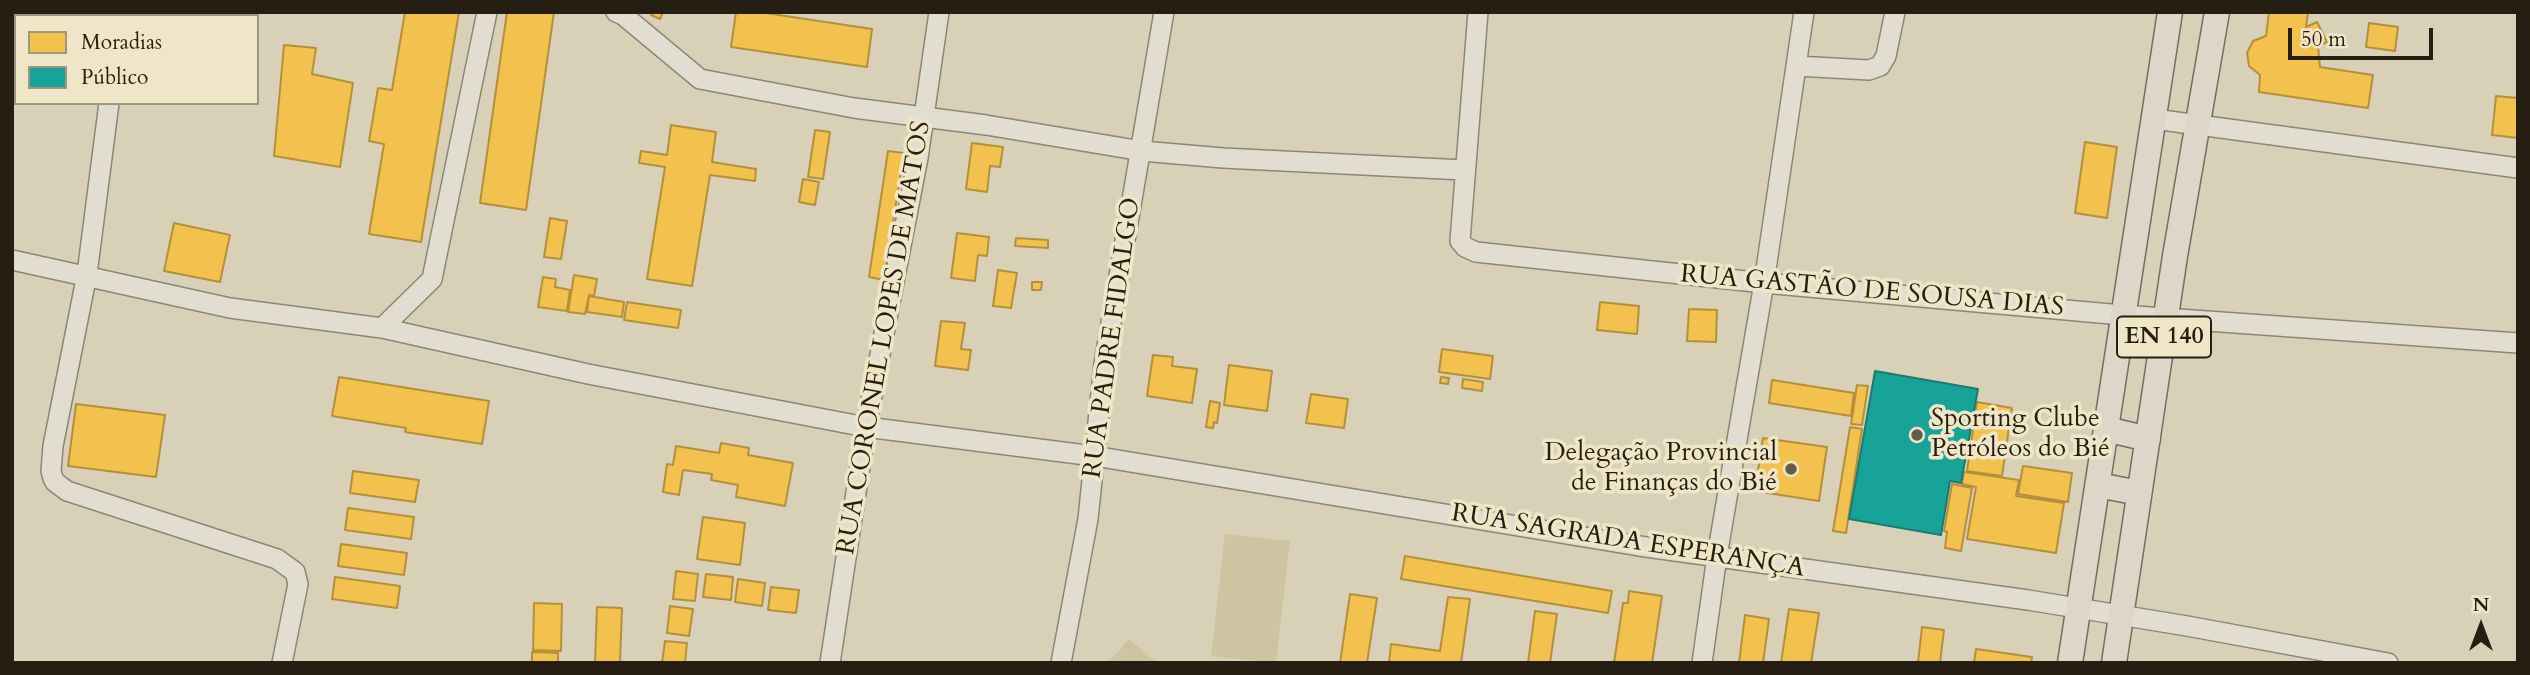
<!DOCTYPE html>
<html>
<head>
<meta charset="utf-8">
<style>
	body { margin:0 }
	#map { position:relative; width:2530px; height:675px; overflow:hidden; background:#d9d1b7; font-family:Cardo,serif }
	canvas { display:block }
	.frame { position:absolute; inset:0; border:14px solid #271e13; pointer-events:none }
	.legend { position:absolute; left:14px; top:14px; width:245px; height:91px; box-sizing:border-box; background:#efe6c7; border:2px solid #9f967f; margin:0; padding:9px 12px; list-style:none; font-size:21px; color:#271e13 }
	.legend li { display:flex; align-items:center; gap:14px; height:35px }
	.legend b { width:35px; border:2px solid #9f967f }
	.north { position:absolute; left:2446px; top:591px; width:70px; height:70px; -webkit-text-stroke:5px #efe6c7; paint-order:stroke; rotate:0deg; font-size:19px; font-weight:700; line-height:28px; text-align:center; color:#271e13 }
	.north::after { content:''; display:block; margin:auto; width:24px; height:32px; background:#271e13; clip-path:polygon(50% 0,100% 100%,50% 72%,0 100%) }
	.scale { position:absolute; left:2288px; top:28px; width:145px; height:32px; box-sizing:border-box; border:4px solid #271e13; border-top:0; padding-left:9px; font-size:21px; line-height:24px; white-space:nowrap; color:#271e13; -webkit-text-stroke:5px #efe6c7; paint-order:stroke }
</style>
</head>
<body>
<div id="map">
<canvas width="2530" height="675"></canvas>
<div class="frame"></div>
<ul class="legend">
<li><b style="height:19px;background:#f2c14e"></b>Moradias</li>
<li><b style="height:19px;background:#17a398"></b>Público</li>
</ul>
<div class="north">N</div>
<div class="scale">50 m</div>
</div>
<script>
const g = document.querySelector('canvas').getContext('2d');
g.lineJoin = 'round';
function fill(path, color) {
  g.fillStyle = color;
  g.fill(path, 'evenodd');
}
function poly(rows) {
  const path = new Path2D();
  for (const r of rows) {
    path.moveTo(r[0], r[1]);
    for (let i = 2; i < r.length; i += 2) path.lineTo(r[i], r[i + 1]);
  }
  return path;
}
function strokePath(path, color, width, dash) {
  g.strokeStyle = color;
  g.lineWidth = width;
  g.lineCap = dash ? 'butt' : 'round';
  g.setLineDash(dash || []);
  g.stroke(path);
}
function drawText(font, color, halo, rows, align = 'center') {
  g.font = font + ' Cardo,serif';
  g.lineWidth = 7;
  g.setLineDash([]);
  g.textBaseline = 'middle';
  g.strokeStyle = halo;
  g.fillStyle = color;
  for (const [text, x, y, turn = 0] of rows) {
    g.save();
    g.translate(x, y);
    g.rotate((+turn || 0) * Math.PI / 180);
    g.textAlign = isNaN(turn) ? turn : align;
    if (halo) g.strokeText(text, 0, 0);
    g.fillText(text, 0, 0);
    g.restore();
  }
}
const green = poly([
	[1225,534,1290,541,1276,663,1211,656],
	[1129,639,1157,663,1108,663]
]);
const homes = poly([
	[405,12,459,12,421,242,369,234,384,144,369,141,378,88,392,90,405,12],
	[507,12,554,12,526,210,480,203,507,12],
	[653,12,663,12,660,19,651,15,653,12],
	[736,12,759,12,872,29,867,67,731,47,736,12],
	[2269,12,2308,12,2306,27,2317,22,2327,42,2318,46,2320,67,2373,75,2368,108,2259,92,2260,75,2249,66,2247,53,2253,41,2266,36,2269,12],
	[2369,23,2398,27,2395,51,2366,47,2369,23],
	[284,45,316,48,312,74,353,83,340,167,274,156,284,45],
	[2496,96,2518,98,2518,138,2492,135,2496,96],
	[671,125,716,132,712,162,756,169,755,181,710,175,692,286,647,279,665,167,639,163,641,151,667,155,671,125],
	[815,130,830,132,823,179,808,177,815,130],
	[2085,142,2117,147,2107,218,2075,213,2085,142],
	[972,143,1003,147,1000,167,990,166,987,192,966,189,972,143],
	[888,151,904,153,884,280,869,277,888,151],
	[803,179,819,182,815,205,799,202,803,179],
	[550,218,567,221,561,259,544,257,550,218],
	[174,223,230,235,220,282,164,271,174,223],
	[957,233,989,237,987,256,978,255,975,281,951,278,957,233],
	[1016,238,1048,240,1048,248,1015,246,1016,238],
	[998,270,1017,273,1011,308,993,306,998,270],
	[574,275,597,279,594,296,589,295,585,314,568,312,574,275],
	[543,277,556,279,555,287,570,290,567,311,538,307,543,277],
	[1032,282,1042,282,1041,290,1032,290,1032,282],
	[589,296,624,302,622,317,587,312,589,296],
	[627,302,681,310,678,328,624,320,627,302],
	[1600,302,1639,306,1637,334,1597,330,1600,302],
	[1689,309,1717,310,1716,342,1687,341,1689,309],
	[941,321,965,323,961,349,971,350,968,370,935,366,941,321],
	[1442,349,1493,356,1490,379,1439,372,1442,349],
	[1153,355,1173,357,1172,366,1197,369,1192,403,1147,396,1153,355],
	[1229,365,1272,371,1267,411,1224,405,1229,365],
	[339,377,489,401,482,444,405,432,406,428,332,416,339,377],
	[1441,377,1449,378,1448,384,1440,383,1441,377],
	[1463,379,1483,382,1482,391,1462,388,1463,379],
	[1772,380,1854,393,1851,416,1769,403,1772,380],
	[1857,385,1868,386,1862,425,1851,424,1857,385],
	[1311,394,1348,399,1344,428,1306,423,1311,394],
	[1210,401,1220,403,1217,423,1214,422,1213,428,1206,427,1210,401],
	[1977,402,2012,408,2002,476,1967,471,1977,402],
	[76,404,165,415,156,477,68,466,76,404],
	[1850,427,1862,429,1846,533,1833,531,1850,427],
	[1763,438,1827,447,1819,501,1755,491,1763,438],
	[721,443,749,448,748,455,793,463,785,506,736,497,738,485,711,480,712,474,683,470,679,495,663,492,667,464,673,465,676,446,719,453,721,443],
	[2023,466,2072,473,2068,502,2018,494,2023,466],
	[353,471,419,480,415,502,350,493,353,471],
	[1964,472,2019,480,2016,496,2064,503,2056,553,1967,539,1976,487,1962,484,1964,472],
	[1952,484,1972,488,1961,551,1945,548,1947,532,1944,531,1952,484],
	[348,508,414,517,411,539,345,530,348,508],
	[703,517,745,523,740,565,697,559,703,517],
	[341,544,407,553,404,575,338,566,341,544],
	[1405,556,1612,591,1608,613,1401,579,1405,556],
	[676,571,698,574,695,601,673,599,676,571],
	[706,574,733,577,731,600,703,597,706,574],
	[335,577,400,586,397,608,332,599,335,577],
	[738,579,765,583,762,606,735,602,738,579],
	[771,587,799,590,796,613,768,610,771,587],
	[1629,591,1662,596,1652,663,1614,663,1623,603,1628,603,1629,591],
	[1350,594,1377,598,1367,663,1340,663,1350,594],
	[1448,597,1470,599,1461,663,1389,663,1391,644,1440,651,1448,597],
	[534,603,562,604,561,651,533,650,534,603],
	[670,606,693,609,689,636,667,633,670,606],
	[597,607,622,608,620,663,595,663,597,607],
	[1789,609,1819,613,1811,663,1781,663,1789,609],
	[1535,611,1557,614,1550,663,1528,663,1535,611],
	[1745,615,1769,619,1763,663,1739,663,1745,615],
	[1922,627,1944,630,1940,663,1918,663,1922,627],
	[665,641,687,643,685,663,662,663,665,641],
	[1976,649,2032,657,2031,663,1974,663,1976,649],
	[532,652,558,653,558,663,532,663,532,652]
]);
const public = poly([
	[1875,371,1978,389,1961,483,1950,481,1941,535,1849,519,1875,371]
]);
const minor = poly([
	[616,12,623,15,700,79,854,108,986,125,1142,151,1223,158,1464,170],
	[1478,12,1460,241,1465,247,1476,252,1764,283,2122,315,2518,343],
	[120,16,120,12],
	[1796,66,1869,70,1880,66,1886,56,1895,12],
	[109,103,87,274,53,446,51,471,53,478,55,482,67,491,277,559,295,572,298,584,282,663],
	[2154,119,2518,168],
	[12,260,230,308,382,328,432,279,487,12],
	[382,328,588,374,866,427,1094,456,1639,546,2028,600,2187,626,2388,663],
	[830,663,866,427,918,158,939,12],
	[1061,663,1088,519,1104,364,1164,12],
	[1702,663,1717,556,1764,283,1804,12]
]);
const major = poly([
	[2106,429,2148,439],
	[2098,485,2139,493],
	[2070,663,2170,12],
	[2114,663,2175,256,2217,12]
]);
const markers = [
	[1917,435,7,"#655d4c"],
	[1791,469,7,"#655d4c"]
];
const shields = [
	[2164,337,94]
];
const shieldNames = [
	["EN 140",2164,337]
];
const streetNames = [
	["RUA GASTÃO DE SOUSA DIAS",1872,292,5],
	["RUA CORONEL LOPES DE MATOS",885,338,-80],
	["RUA PADRE FIDALGO",1113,338,-82],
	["RUA SAGRADA ESPERANÇA",1628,542,9]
];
const poiNames = [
	["Sporting Clube",1931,420],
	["Petróleos do Bié",1931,450],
	["Delegação Provincial",1777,454,"right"],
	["de Finanças do Bié",1777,484,"right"]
];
fill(green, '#cfc4a2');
fill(homes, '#f2c14e');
strokePath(homes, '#b5903c', 2);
fill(public, '#17a398');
strokePath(public, '#1c7b70', 2);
strokePath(minor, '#8c8677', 22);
strokePath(major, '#736e61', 27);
strokePath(minor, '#e1ddd0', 19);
strokePath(major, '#dcd7c8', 24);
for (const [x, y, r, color] of markers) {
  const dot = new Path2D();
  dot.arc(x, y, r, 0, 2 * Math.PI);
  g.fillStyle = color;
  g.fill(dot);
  strokePath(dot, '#efe6c7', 2.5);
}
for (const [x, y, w] of shields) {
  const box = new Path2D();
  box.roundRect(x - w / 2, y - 20.5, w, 41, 5);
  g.fillStyle = '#efe6c7';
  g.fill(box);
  strokePath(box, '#271e13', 2);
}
drawText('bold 24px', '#271e13', null, shieldNames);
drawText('26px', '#271e13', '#efe6c7', streetNames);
drawText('26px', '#271e13', '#efe6c7', poiNames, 'left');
</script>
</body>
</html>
